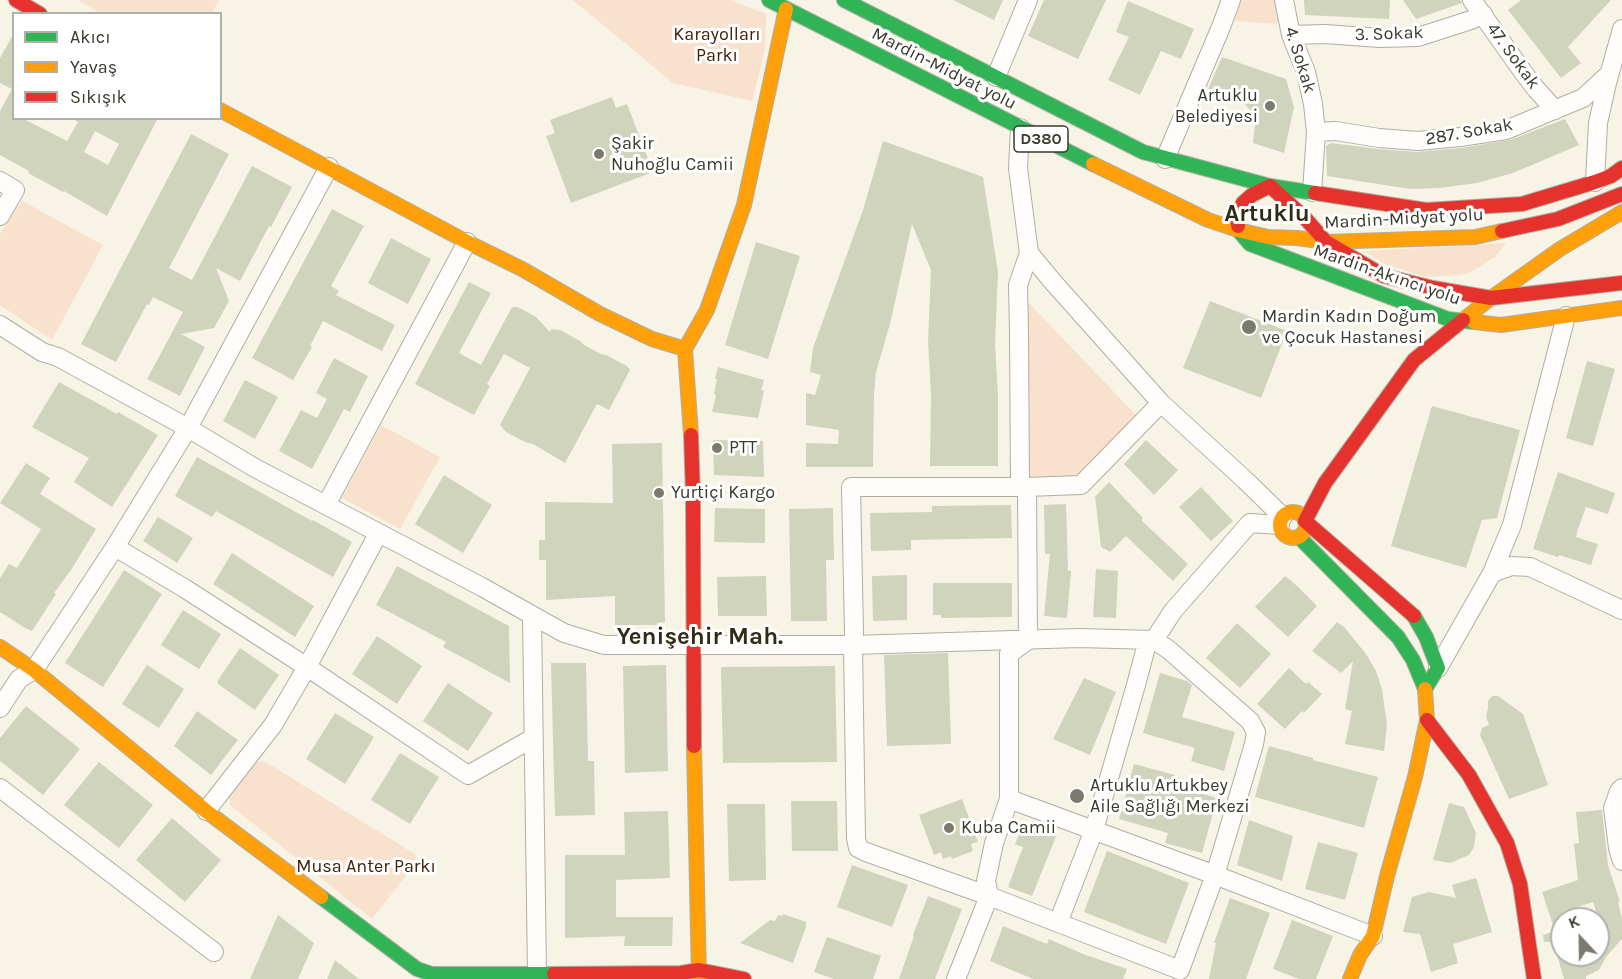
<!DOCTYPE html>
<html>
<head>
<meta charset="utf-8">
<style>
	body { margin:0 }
	#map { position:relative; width:1622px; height:979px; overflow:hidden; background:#f7f4e5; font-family:Karla,sans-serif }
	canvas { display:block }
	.legend { position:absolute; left:12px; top:12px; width:210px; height:108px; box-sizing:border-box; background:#fff; border:2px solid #b0b0ab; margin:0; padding:8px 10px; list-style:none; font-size:18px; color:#3a392d }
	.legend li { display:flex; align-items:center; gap:12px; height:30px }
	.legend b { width:30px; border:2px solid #b0b0ab }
	.north { position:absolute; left:1550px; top:907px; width:60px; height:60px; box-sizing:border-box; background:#fff; border:2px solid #b0b0ab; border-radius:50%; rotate:338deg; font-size:16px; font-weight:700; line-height:24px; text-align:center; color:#3a392d }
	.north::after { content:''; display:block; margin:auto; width:21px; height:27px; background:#7c7a6d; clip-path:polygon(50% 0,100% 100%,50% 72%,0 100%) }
</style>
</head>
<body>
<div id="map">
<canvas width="1622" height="979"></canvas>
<ul class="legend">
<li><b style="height:8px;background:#30b455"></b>Akıcı</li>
<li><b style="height:8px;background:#ff9f0a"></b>Yavaş</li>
<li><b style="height:8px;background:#e5322d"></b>Sıkışık</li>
</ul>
<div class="north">K</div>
</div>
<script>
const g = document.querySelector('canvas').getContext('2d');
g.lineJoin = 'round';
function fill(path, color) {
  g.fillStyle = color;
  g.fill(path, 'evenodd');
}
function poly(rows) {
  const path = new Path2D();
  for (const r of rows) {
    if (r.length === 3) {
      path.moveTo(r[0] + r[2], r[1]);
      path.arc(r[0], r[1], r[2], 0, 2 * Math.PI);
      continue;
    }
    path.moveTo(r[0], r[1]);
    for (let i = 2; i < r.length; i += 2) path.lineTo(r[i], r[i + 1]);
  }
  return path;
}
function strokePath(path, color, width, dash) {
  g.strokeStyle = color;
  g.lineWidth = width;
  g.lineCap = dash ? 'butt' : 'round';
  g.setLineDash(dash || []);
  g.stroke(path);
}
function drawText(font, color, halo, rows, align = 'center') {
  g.font = font + ' Karla,sans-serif';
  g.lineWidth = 6;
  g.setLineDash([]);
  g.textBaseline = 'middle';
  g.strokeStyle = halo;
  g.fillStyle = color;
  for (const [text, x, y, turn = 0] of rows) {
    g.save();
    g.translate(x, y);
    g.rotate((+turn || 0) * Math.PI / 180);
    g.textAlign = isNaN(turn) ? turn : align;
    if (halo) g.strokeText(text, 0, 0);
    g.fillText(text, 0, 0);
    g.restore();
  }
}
const green = poly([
	[78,0,219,0,212,13,102,14],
	[573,0,730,0,766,14,765,49,752,101,673,83],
	[1241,0,1278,0,1281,18,1276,24,1236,21,1234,17],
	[22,201,103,245,52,340,0,305,0,234],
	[1506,243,1495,257,1469,273,1449,276,1426,277,1385,264,1364,251],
	[1026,300,1137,416,1077,478,1028,479],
	[381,425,440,457,400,529,342,498],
	[264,761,415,854,416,863,372,919,230,805,229,796,254,763]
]);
const building = poly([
	[953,0,1003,0,994,20],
	[1044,0,1106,0,1078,59,1028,36],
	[1304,0,1390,0,1389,19,1305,15],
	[1403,0,1461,0,1462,3,1416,19],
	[1521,0,1611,0,1568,47,1581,63,1561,78,1508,10],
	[1128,1,1194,29,1181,59,1161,51,1140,95,1108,80,1129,37,1116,32],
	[14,33,14,118,22,118,67,141,78,122,72,118,158,118,107,216,64,191,63,192,28,173,29,171,0,155,0,111,12,89,0,83,0,58],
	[95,131,119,144,108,165,84,152],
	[1222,57,1286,79,1294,107,1284,153,1253,143,1256,117,1245,104,1208,89],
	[612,97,616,108,627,104,653,172,571,203,546,136,555,133,550,120],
	[1565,119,1579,145,1513,173,1477,183,1440,188,1410,189,1327,176,1326,146,1331,143,1378,149,1417,152,1461,148,1510,140],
	[191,134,229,154,169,268,192,280,252,166,292,187,271,227,269,226,240,281,216,268,229,301,214,328,181,334,205,347,180,396,147,379,183,312,153,297,149,305,147,304,116,362,81,344],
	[883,141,983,177,998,272,995,344,998,394,998,466,930,466,931,394,928,342,931,270,912,224,891,320,876,372,874,395,873,467,806,467,806,443,838,444,839,430,806,425,806,393,815,395,821,375,810,372,813,348,863,210],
	[332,209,364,226,331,286,339,291,336,295,395,325,382,351,323,321,310,346,312,347,293,380,252,358],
	[391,238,431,259,408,304,368,283],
	[756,242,800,256,768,359,725,345],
	[469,282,491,293,459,353,481,365,512,307,518,307,536,317,550,332,551,329,560,330,580,341,584,345,601,354,606,355,627,366,630,370,609,410,597,404,565,463,533,444,525,442,506,432,500,425,530,368,504,354,487,384,490,386,474,415,415,384],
	[1210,301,1287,331,1261,398,1183,368],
	[334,358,368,376,350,412,344,409,312,469,279,451,301,410,317,418,327,399,316,393],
	[1587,361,1615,369,1593,446,1566,438],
	[718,367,764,380,761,390,764,391,758,418,712,412,716,395,714,394,717,379,715,379],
	[245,380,278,397,255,439,223,421],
	[59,382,117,414,118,412,158,435,112,507,74,482,89,458,32,427],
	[1432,406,1520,430,1497,518,1482,520,1466,568,1391,546],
	[713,440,763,441,764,477,714,475],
	[1146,440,1178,470,1154,495,1124,464],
	[662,443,665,622,657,623,657,625,615,625,615,596,546,600,546,560,539,560,539,540,545,540,545,502,613,503,612,444],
	[197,457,312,521,313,520,352,542,333,577,216,511,212,517,175,496],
	[26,463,50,478,40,494,96,529,71,570,54,593,56,594,32,631,25,628,0,612,0,578,9,564,17,568,41,529,0,503],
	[1558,472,1615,493,1608,514,1586,507,1578,529,1576,537,1598,544,1591,565,1559,555,1558,557,1533,549],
	[444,475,492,505,463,553,415,524],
	[1109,482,1143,518,1141,520,1188,564,1173,581,1126,536,1110,552,1101,547,1095,497],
	[1201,487,1233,521,1211,541,1179,507],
	[1066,504,1068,571,1071,571,1067,618,1044,616,1050,554,1045,554,1044,505],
	[1011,505,1012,538,911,540,911,550,871,551,870,513,932,512,932,506],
	[715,508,765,509,765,543,714,542],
	[833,508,834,560,826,560,827,621,791,621,789,509],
	[158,517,193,538,177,563,143,541],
	[232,553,314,606,295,637,213,584],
	[397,566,509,626,510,683,443,647,446,642,376,605],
	[1096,569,1118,571,1116,618,1093,617],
	[124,570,162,594,103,687,65,663],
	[907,575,907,620,873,621,872,576],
	[766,576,767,616,718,616,717,577],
	[1285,576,1296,585,1317,606,1288,637,1255,607],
	[933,583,1012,583,1012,617,941,618,941,615,933,615],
	[183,610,221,634,199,669,161,645],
	[1337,622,1344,627,1366,654,1376,671,1382,689,1387,725,1384,751,1345,744,1352,711,1345,709,1353,661,1341,673,1312,651],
	[1237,623,1271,654,1240,688,1206,658],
	[377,636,422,666,397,704,352,674],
	[240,648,279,675,255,710,218,684,218,680],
	[948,653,951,744,887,746,884,655],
	[551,663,586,663,588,761,594,761,595,815,555,816],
	[147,665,184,689,159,728,122,704],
	[666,665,668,771,625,773,623,666],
	[835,666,837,762,723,763,721,667],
	[1289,668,1306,684,1308,682,1322,694,1304,713,1302,711,1285,729,1257,704],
	[1160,673,1187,681,1192,685,1182,717,1235,732,1224,771,1191,761,1195,748,1143,733],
	[1084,678,1116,692,1090,755,1053,739],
	[448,683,493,713,468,751,423,721],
	[1492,696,1498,696,1523,714,1548,785,1509,799,1480,735,1482,728,1489,725,1486,717,1488,708,1488,701],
	[26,706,80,749,43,795,0,761,0,738],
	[197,711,238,740,211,775,174,746],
	[335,713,374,737,345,784,306,759],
	[1269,746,1313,758,1313,760,1378,777,1364,828,1255,797],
	[400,753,439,777,410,824,371,800],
	[99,762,153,805,119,848,64,805],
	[1134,764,1175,775,1172,785,1217,798,1202,853,1165,843,1168,833,1119,819],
	[962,799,978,842,971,844,973,851,952,859,951,856,943,859,941,852,934,855,919,815],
	[791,801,837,801,838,851,792,851],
	[1449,803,1464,807,1476,833,1474,847,1469,855,1450,863,1433,860],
	[727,804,765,804,766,880,729,881],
	[1602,810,1608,865,1620,902,1618,902,1622,919,1622,939,1606,957,1599,970,1586,976,1586,979,1564,979,1557,955,1598,955,1598,918,1593,902,1562,912,1562,944,1560,944,1559,942,1544,942,1543,935,1555,931,1542,892,1578,880,1574,844,1579,843,1576,812],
	[668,811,670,878,616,880,616,917,673,917,672,946,624,946,625,936,565,938,565,855,625,855,624,812],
	[172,818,221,860,185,902,136,860],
	[1249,820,1293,836,1282,881,1237,865],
	[1024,821,1057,834,1032,896,1008,887,1023,847,1015,844],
	[1318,842,1358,853,1345,900,1305,889],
	[1107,851,1189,883,1166,944,1084,912],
	[852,865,908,885,892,927,837,907],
	[1476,878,1492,932,1453,944,1458,963,1431,972,1420,934,1403,932,1412,897,1429,892,1456,898,1452,885],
	[928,896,962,909,935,979,899,979,914,936,913,935],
	[1230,898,1270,913,1246,979,1209,979,1216,943,1214,943],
	[783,914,806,922,806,927,793,963,740,943,770,920,775,921,778,915,782,916],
	[278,915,314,943,298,979,250,979],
	[1292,920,1333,936,1316,979,1299,979,1273,969],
	[1003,926,1047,944,1049,939,1083,954,1127,969,1123,979,1033,979,990,961],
	[827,937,881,956,873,979,834,979,814,972],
	[335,960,359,979,327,979]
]);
const street = poly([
	[1284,0,1291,35,1306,72,1313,104,1316,132,1312,192],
	[1472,0,1523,72,1536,89,1555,110],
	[1291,35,1325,34,1380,38,1418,37,1471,20,1483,14],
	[996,77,1028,0],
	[1020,128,1018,168,1029,253,1018,285,1019,331,1020,487],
	[1316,132,1336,131,1379,138,1418,141,1460,137,1506,130,1583,98,1609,74],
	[1165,159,1221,27,1231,0],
	[0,181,15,190,0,216],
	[1595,182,1598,123,1607,83,1622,29],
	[1029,253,1053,282,1161,403,1245,480,1283,517],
	[0,325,42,352,58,357,188,428,255,468,482,587,564,633,604,645,853,645,1079,638,1154,640,1169,650,1250,721,1256,732,1254,744,1215,875,1180,970,989,896,866,852,858,848,856,838,855,777,853,645,854,633,851,487,1027,487,1081,485,1161,403],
	[326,505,467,242],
	[115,547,184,588,307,667,468,775,533,738],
	[1492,573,1511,566,1530,567,1622,610],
	[532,616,537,974],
	[1154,640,1173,611,1250,523,1280,525],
	[1438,668,1492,573,1512,525,1566,316],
	[0,708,19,679,34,670,115,547,188,428,329,167],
	[0,788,214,952],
	[1622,788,1619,791,1613,808,1618,848,1622,861],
	[1009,799,1215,875,1373,936],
	[206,811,273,725,307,667,378,534],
	[1058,923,1094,830,1136,685,1145,651,1145,640],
	[956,979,989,896,986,881,994,843,1009,799,1009,654,1028,640,1027,487]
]);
const fast = poly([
	[769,0,1093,164],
	[844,0,1143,152,1270,186,1315,193],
	[1238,226,1238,230,1250,244,1448,319,1474,322],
	[1299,537,1398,637,1413,660,1425,689,1438,668,1426,637,1414,616],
	[321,897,417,969,432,974,554,974]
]);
const slow = poly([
	[220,110,467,242,522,269,600,314,652,339,685,349],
	[1093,164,1208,220,1238,230,1268,237,1297,238,1326,242,1475,237,1502,231],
	[1463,320,1491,298,1560,249,1622,212],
	[1474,322,1501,325,1622,308],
	[691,435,685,349,707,310,744,205,786,9],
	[1293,525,13],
	[0,647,34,670,206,811,321,897],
	[694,746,699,979],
	[1350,979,1360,955,1373,936,1387,876,1415,777,1427,720,1425,689]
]);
const jam = poly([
	[16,0,40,14],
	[1315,193,1426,210,1522,204,1595,182,1611,176,1622,168],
	[1238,226,1237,214,1243,203,1252,195,1270,186,1305,218,1326,242,1384,276,1433,288,1491,298,1622,283],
	[1502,231,1558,219,1622,194],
	[691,435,693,497,694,746],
	[1414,616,1305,521,1325,483,1414,360,1463,320],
	[1427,720,1469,775,1507,843,1520,884,1534,979],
	[554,974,681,973,699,970,744,979]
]);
const markers = [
	[1270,106,6,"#7c7a6d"],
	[599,154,6,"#7c7a6d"],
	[1249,327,8,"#7c7a6d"],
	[717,448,6,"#7c7a6d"],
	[659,493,6,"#7c7a6d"],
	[1077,796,8,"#7c7a6d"],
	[949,828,6,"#7c7a6d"]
];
const shields = [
	[1041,139,54]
];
const shieldNames = [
	["D380",1041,139]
];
const streetNames = [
	["3. Sokak",1389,34,-2],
	["47. Sokak",1513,56,54],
	["4. Sokak",1300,60,73],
	["Mardin-Midyat yolu",944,69,27],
	["287. Sokak",1469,132,-10],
	["Mardin-Midyat yolu",1404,219,-3],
	["Mardin-Akıncı yolu",1387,275,19]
];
const parkNames = [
	["Karayolları",717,35],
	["Parkı",717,56],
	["Musa Anter Parkı",366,867]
];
const poiNames = [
	["Artuklu",1258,96,"right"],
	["Belediyesi",1258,117,"right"],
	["Şakir",611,144],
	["Nuhoğlu Camii",611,165],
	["Mardin Kadın Doğum",1262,317],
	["ve Çocuk Hastanesi",1262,338],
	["PTT",729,448],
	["Yurtiçi Kargo",671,493],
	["Artuklu Artukbey",1090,786],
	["Aile Sağlığı Merkezi",1090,807],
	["Kuba Camii",961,828]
];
const districtNames = [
	["Artuklu",1267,214],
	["Yenişehir Mah.",700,637]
];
fill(green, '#f8e1cd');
fill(building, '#d1d4bc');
strokePath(street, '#b0aea2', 20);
strokePath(fast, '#b0aea2', 16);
strokePath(slow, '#b0aea2', 16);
strokePath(jam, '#b0aea2', 16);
strokePath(street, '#fefdfb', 18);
strokePath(fast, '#30b455', 14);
strokePath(slow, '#ff9f0a', 14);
strokePath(jam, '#e5322d', 14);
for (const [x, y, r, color] of markers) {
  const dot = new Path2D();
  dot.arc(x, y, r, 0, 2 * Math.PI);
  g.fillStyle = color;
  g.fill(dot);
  strokePath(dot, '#fff', 2);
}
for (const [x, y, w] of shields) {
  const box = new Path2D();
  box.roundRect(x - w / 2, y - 13, w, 26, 4.5);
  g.fillStyle = '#fff';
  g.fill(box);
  strokePath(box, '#3a392d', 1.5);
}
drawText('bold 16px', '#3a392d', null, shieldNames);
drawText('18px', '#3a392d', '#fff', streetNames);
drawText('18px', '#422208', '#fff', parkNames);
drawText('18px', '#3a392d', '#fff', poiNames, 'left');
drawText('bold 24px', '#302c15', '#fff', districtNames);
</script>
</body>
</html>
